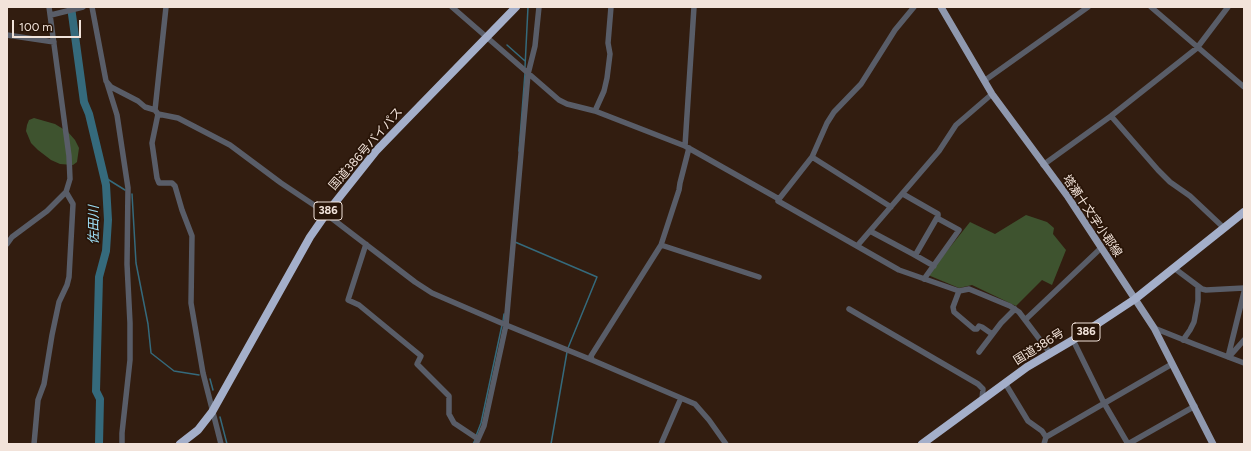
<!DOCTYPE html>
<html>
<head>
<meta charset="utf-8">
<style>
	body { margin:0 }
	#map { position:relative; width:1251px; height:451px; overflow:hidden; background:#321d10; font-family:Figtree,sans-serif }
	canvas { display:block }
	.frame { position:absolute; inset:0; border:8px solid #f2e3da; pointer-events:none }
	.scale { position:absolute; left:12px; top:20px; width:69px; height:18px; box-sizing:border-box; border:2px solid #f2e3da; border-top:0; padding-left:5px; font-size:12px; line-height:14px; white-space:nowrap; color:#f2e3da; -webkit-text-stroke:3px #281407; paint-order:stroke }
</style>
</head>
<body>
<div id="map">
<canvas width="1251" height="451"></canvas>
<div class="frame"></div>
<div class="scale">100 m</div>
</div>
<script>
const g = document.querySelector('canvas').getContext('2d');
g.lineJoin = 'round';
function fill(path, color) {
  g.fillStyle = color;
  g.fill(path, 'evenodd');
}
function poly(rows) {
  const path = new Path2D();
  for (const r of rows) {
    path.moveTo(r[0], r[1]);
    for (let i = 2; i < r.length; i += 2) path.lineTo(r[i], r[i + 1]);
  }
  return path;
}
function strokePath(path, color, width, dash) {
  g.strokeStyle = color;
  g.lineWidth = width;
  g.lineCap = dash ? 'butt' : 'round';
  g.setLineDash(dash || []);
  g.stroke(path);
}
function drawText(font, color, halo, rows, align = 'center') {
  g.font = font + ' Figtree,"Noto Sans JP",sans-serif';
  g.lineWidth = 3.5;
  g.setLineDash([]);
  g.textBaseline = 'middle';
  g.strokeStyle = halo;
  g.fillStyle = color;
  for (const [text, x, y, turn = 0] of rows) {
    g.save();
    g.translate(x, y);
    g.rotate((+turn || 0) * Math.PI / 180);
    g.textAlign = isNaN(turn) ? turn : align;
    if (halo) g.strokeText(text, 0, 0);
    g.fillText(text, 0, 0);
    g.restore();
  }
}
const forest = poly([
	[34,118,55,124,68,132,75,140,79,148,77,162,73,165,60,164,51,160,38,150,31,143,26,131,27,125,29,120],
	[1026,215,1047,222,1054,228,1053,234,1066,250,1052,285,1042,280,1016,306,972,285,959,288,928,275,970,222,995,234]
]);
const stream = poly([
	[507,45,525,61],
	[525,67,528,7],
	[519,151,525,73],
	[104,177,125,190],
	[132,194,136,263,148,324,151,353,174,371,199,375],
	[515,242,597,277,568,348],
	[503,321,504,314],
	[210,379,213,390],
	[220,417,227,444],
	[476,436,481,423,502,325],
	[473,444,475,440],
	[551,444,567,352]
]);
const river = poly([
	[71,7,84,102,89,114,106,185,108,220,106,251,99,277,96,391,100,399,99,444]
]);
const minor = poly([
	[92,7,106,81,111,87,138,101,145,107,155,110,158,114,178,118,230,145,281,183,317,207,415,282,432,293,506,325,592,360,695,404,709,420,726,444],
	[452,7,559,100,567,104,595,111,685,146,779,199,778,201,899,270,959,291,969,289,1010,306,1019,312,1050,353],
	[1151,7,1244,87],
	[51,15,83,7],
	[7,35,54,42],
	[984,81,1088,7],
	[107,83,117,115,128,188,127,264,130,323,130,360,122,433,122,444],
	[155,110,166,7],
	[595,111,604,91,607,78,610,54,608,43,611,7],
	[158,114,152,143,157,178,159,183,172,183,175,186,182,210,192,236,191,303,203,373,221,444],
	[1111,116,1158,170,1170,182,1190,196,1224,228],
	[685,146,694,7],
	[812,157,891,207],
	[1043,165,1111,116,1197,48,1228,7],
	[779,199,812,157,827,123,834,112,861,84,895,30,914,7],
	[870,231,913,254,916,254,938,216,938,214,903,194],
	[7,244,12,237,47,211,66,192,70,179,69,156,49,7],
	[366,244,348,300,359,305,421,356,417,364,449,396,449,414,454,423,478,439],
	[661,245,759,277],
	[857,246,939,151,956,125,992,94],
	[913,254,934,266],
	[1174,268,1202,289,1206,290,1244,288],
	[924,279,959,230,937,218],
	[959,291,953,307,954,312,974,329,977,329,979,326,982,327,992,334],
	[849,309,978,384,983,389,982,399],
	[1025,320,1101,248],
	[1154,328,1194,344,1244,363],
	[1073,340,1104,403,1128,444],
	[1183,340,1190,330,1194,322,1198,301,1198,286],
	[979,352,1001,323,1015,309],
	[1228,357,1244,292],
	[1229,357,1244,340],
	[592,360,591,356,661,245,679,190,680,183,689,148],
	[1005,383,1028,421,1042,431,1046,437,1044,444],
	[1046,437,1172,364],
	[34,444,38,400,44,384,52,335,59,302,67,285,69,277,73,204,66,192],
	[476,444,484,426,506,325,528,74,535,46,539,7],
	[661,444,681,398],
	[1128,444,1195,406]
]);
const major = poly([
	[941,7,992,94,1068,197,1154,328,1213,444]
]);
const highway = poly([
	[180,444,198,430,212,412,310,237,326,214,376,151,406,120,516,7],
	[922,444,1027,367,1073,340,1135,299,1244,212]
]);
const shields = [
	[328,211,28],
	[1086,332,28]
];
const shieldNames = [
	["386",328,211],
	["386",1086,332]
];
const streetNames = [
	["国道386号バイパス",366,149,-49],
	["塔瀬十文字小郡線",1092,216,56],
	["国道386号",1039,347,-32]
];
const waterNames = [
	["佐田川",94,225,-90]
];
fill(forest, '#3e532f');
strokePath(stream, '#356a7c', 1.5);
strokePath(river, '#356a7c', 8);
strokePath(minor, '#595d68', 5.5);
strokePath(major, '#8f98ae', 7);
strokePath(highway, '#a4afca', 8);
for (const [x, y, w] of shields) {
  const box = new Path2D();
  box.roundRect(x - w / 2, y - 9, w, 18, 3);
  g.fillStyle = '#281407';
  g.fill(box);
  strokePath(box, '#f2e3da', 1);
}
drawText('bold 11px', '#f2e3da', null, shieldNames);
drawText('12px', '#f2e3da', '#281407', streetNames);
drawText('italic 13px', '#9fe1f9', '#281407', waterNames);
</script>
</body>
</html>
